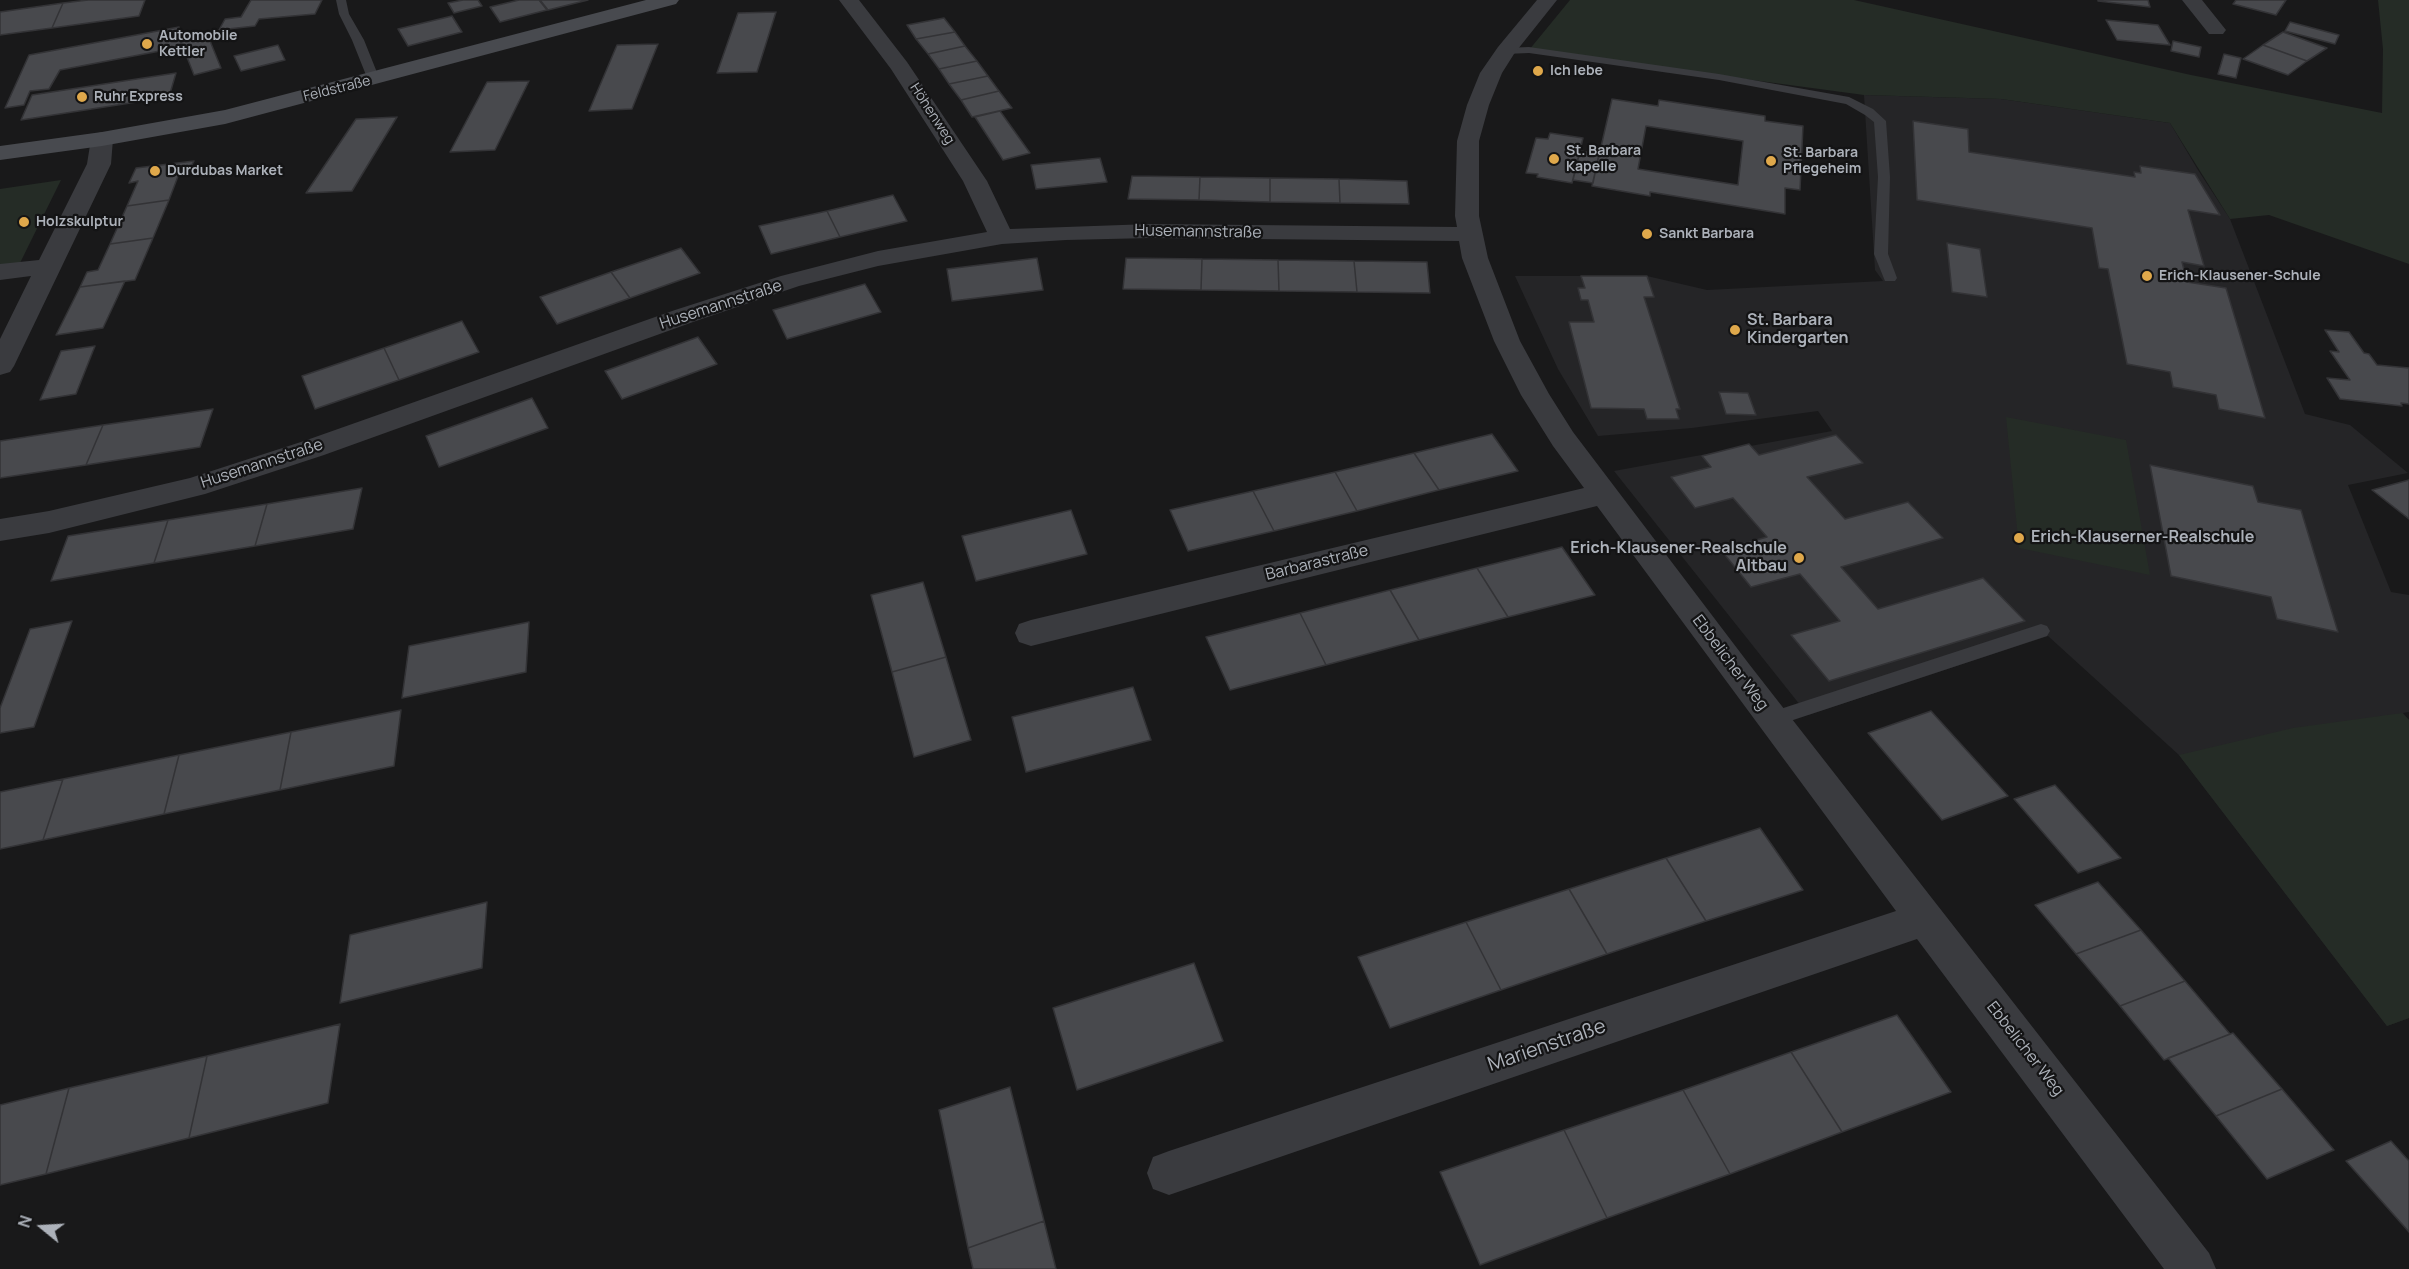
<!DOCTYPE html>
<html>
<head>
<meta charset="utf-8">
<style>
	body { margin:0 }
	#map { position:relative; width:2409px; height:1269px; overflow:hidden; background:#19191a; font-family:Manrope,sans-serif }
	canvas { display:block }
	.north { position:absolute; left:12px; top:1197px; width:60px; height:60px; -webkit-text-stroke:4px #141415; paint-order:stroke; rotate:288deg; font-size:16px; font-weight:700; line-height:24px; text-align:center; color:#acb1b9 }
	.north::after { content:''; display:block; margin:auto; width:21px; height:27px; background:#acb1b9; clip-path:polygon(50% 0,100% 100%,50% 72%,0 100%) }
</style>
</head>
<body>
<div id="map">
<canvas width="2409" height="1269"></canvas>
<div class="north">N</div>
</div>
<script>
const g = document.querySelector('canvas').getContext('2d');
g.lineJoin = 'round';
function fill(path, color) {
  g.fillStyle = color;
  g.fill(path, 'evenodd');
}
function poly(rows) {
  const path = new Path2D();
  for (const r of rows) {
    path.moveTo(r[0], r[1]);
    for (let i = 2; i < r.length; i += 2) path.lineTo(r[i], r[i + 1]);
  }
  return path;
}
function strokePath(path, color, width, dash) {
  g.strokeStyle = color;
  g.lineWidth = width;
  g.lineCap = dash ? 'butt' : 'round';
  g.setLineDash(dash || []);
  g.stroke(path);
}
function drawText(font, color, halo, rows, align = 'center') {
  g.font = font + ' Manrope,sans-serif';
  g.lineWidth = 4.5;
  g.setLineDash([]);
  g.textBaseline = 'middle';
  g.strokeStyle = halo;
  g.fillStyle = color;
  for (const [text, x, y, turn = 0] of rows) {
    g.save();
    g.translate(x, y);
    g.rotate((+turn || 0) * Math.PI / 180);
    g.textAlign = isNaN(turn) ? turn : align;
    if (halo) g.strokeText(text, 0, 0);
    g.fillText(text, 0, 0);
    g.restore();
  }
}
const built = poly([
	[1864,95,2001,99,2170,123,2198,170,2230,219,2305,414,2350,425,2408,473,2348,485,2391,592,2409,595,2409,712,2403,713,2409,720,2409,1018,2387,1026,2179,755,2048,636,1808,715,1614,471,1832,431,1818,411,1692,428,1598,436,1558,369,1515,276,1647,276,1707,290,1883,281,1875,270]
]);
const green = poly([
	[1570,0,1854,0,2191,75,2382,113,2383,49,2378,0,2409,0,2409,264,2269,215,2230,219,2170,123,2001,99,1864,95,1529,50],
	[61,180,20,263,0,266,0,189],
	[2006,417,2126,440,2150,575,2019,548],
	[2402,713,2409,720,2409,1018,2387,1026,2179,755,2293,728]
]);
const building = poly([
	[88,0,145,0,139,16,52,28,63,3,88,0],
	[251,0,322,0,315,14,259,19,255,26,219,30,225,19,241,17,251,0],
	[463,0,478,0,482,6,454,13,448,3,463,0],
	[519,0,539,0,547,10,500,22,490,7,519,0],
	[540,0,588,0,548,10,540,0],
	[2098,0,2148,0,2150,7,2098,1,2098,0],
	[2236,0,2286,0,2276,15,2233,4,2236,0],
	[63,3,52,28,0,35,0,12,63,3],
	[776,12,757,72,717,73,738,13,776,12],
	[452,16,462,32,408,46,398,29,452,16],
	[944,18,955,32,916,39,907,25,944,18],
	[2106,20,2158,25,2170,45,2117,40,2106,20],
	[2290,22,2339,35,2335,44,2285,31,2290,22],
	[179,27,181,47,60,70,49,89,30,91,24,105,5,108,29,55,179,27],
	[955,32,965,46,928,54,916,39,955,32],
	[2283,32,2327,48,2307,61,2263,45,2283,32],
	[208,36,221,68,194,75,181,42,208,36],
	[2173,41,2201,47,2199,57,2171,51,2173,41],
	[658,44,632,109,589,111,617,45,658,44],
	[278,45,285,60,241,71,234,56,278,45],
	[2263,45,2307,61,2288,75,2243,59,2263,45],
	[965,46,977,61,939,69,928,54,965,46],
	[2224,54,2241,58,2236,78,2218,74,2224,54],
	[977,61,988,76,949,84,939,69,977,61],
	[176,73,169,97,21,120,32,95,176,73],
	[988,76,999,91,961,100,949,84,988,76],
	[529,81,495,150,450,152,487,82,529,81],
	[999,91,1012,108,972,117,961,100,999,91],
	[1612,99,1658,106,1659,100,1765,116,1765,121,1803,126,1800,190,1785,188,1785,214,1650,192,1650,196,1592,186,1612,99],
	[1646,126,1743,141,1738,185,1638,169,1646,126],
	[1000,111,1030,153,1003,160,975,117,1000,111],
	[397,117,352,191,306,193,356,119,397,117],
	[1913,121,1968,129,1969,152,2135,177,2134,172,2141,173,2140,166,2195,174,2220,215,2188,210,2204,266,2182,262,2187,282,2226,288,2265,418,2219,409,2216,395,2173,387,2170,372,2127,364,2108,269,2099,268,2092,228,1917,200,1913,121],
	[1550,133,1583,138,1572,183,1537,177,1538,174,1526,173,1536,138,1548,139,1550,133],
	[1580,151,1599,154,1593,183,1573,180,1580,151],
	[1100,158,1107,182,1036,189,1031,165,1100,158],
	[194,161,189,170,180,171,169,200,127,206,138,181,129,183,136,168,194,161],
	[1132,176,1200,177,1199,200,1128,199,1132,176],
	[1200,177,1270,178,1270,202,1199,200,1200,177],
	[1270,178,1339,179,1340,203,1270,202,1270,178],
	[1339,179,1407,181,1409,204,1340,203,1339,179],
	[893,195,907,221,840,237,827,211,893,195],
	[169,200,153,238,110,244,127,206,169,200],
	[827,211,840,237,771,254,759,226,827,211],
	[153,238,135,280,80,287,87,272,98,270,110,244,153,238],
	[1947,243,1980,249,1987,297,1952,292,1947,243],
	[681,248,700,273,630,298,611,272,681,248],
	[1037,258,1043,290,952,301,947,269,1037,258],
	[1126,258,1202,259,1201,290,1123,289,1126,258],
	[1202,259,1278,260,1279,291,1201,290,1202,259],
	[1278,260,1354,261,1357,292,1279,291,1278,260],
	[1354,261,1427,262,1430,293,1357,292,1354,261],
	[611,272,630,298,557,324,540,297,611,272],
	[1581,276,1647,276,1654,297,1644,297,1680,409,1676,409,1679,419,1647,419,1644,409,1591,408,1569,322,1594,322,1588,300,1581,300,1578,288,1585,288,1581,276],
	[125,281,103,328,56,335,80,287,125,281],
	[865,284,881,312,787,339,773,310,865,284],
	[462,321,479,352,399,380,384,348,462,321],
	[2325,330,2349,332,2364,353,2369,354,2377,365,2409,368,2409,404,2401,403,2402,406,2340,399,2327,378,2350,380,2330,351,2339,352,2325,330],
	[698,337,717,364,622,399,605,371,698,337],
	[95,346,76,394,40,400,61,351,95,346],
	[384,348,399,380,315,409,302,376,384,348],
	[1719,392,1748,393,1756,415,1726,414,1719,392],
	[532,398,548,428,439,467,426,436,532,398],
	[213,409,200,447,86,465,103,425,213,409],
	[103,425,86,465,0,478,0,441,103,425],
	[1492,434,1518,471,1439,490,1414,453,1492,434],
	[1836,435,1863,463,1807,477,1845,519,1908,502,1943,538,1841,567,1878,609,1983,578,2025,621,1829,681,1791,635,1840,621,1800,574,1751,587,1721,550,1767,537,1733,498,1695,508,1671,477,1711,467,1702,456,1749,444,1759,455,1836,435],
	[1414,453,1439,490,1357,511,1335,472,1414,453],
	[2150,465,2253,486,2258,502,2301,510,2338,632,2277,619,2271,597,2171,576,2150,465],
	[1335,472,1357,511,1274,531,1253,491,1335,472],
	[2409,480,2409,519,2372,490,2409,480],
	[362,488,353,529,255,546,267,504,362,488],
	[1253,491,1274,531,1188,551,1170,510,1253,491],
	[267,504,255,546,154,563,168,520,267,504],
	[1071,510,1087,554,976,581,962,536,1071,510],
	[168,520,154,563,51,581,68,536,168,520],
	[1562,547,1595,595,1508,617,1477,568,1562,547],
	[1477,568,1508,617,1419,640,1390,590,1477,568],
	[923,582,946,657,892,672,871,595,923,582],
	[1390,590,1419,640,1326,665,1300,613,1390,590],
	[1300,613,1326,665,1230,690,1206,637,1300,613],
	[72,621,34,727,0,733,0,708,30,629,72,621],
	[529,622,526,672,402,698,409,646,529,622],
	[946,657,971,740,914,757,892,672,946,657],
	[1133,687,1151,740,1026,772,1012,717,1133,687],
	[401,710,394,766,280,790,291,732,401,710],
	[1931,711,2008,796,1942,820,1868,733,1931,711],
	[291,732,280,790,164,814,179,755,291,732],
	[179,755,164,814,43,840,63,779,179,755],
	[63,779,43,840,0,849,0,792,63,779],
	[2055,785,2118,855,2121,858,2078,873,2014,799,2055,785],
	[1760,828,1803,890,1706,921,1666,858,1760,828],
	[1666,858,1706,921,1607,954,1569,889,1666,858],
	[2098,882,2141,930,2076,954,2035,905,2098,882],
	[1569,889,1607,954,1501,990,1466,922,1569,889],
	[487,902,482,968,340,1003,350,935,487,902],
	[1466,922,1501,990,1390,1028,1358,957,1466,922],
	[2141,930,2185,981,2120,1006,2076,954,2141,930],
	[1194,963,1223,1041,1077,1090,1053,1008,1194,963],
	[2185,981,2230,1034,2164,1060,2120,1006,2185,981],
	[1897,1015,1951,1092,1842,1132,1791,1052,1897,1015],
	[340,1024,328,1103,189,1138,207,1056,340,1024],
	[2233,1033,2282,1089,2216,1116,2168,1058,2233,1033],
	[1791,1052,1842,1132,1730,1174,1683,1090,1791,1052],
	[207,1056,189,1138,46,1174,69,1088,207,1056],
	[1010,1087,1044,1221,968,1248,939,1110,1010,1087],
	[69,1088,46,1174,0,1185,0,1105,69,1088],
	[2282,1089,2334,1150,2267,1179,2216,1116,2282,1089],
	[1683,1090,1730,1174,1607,1218,1564,1130,1683,1090],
	[1564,1130,1607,1218,1480,1265,1440,1172,1564,1130],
	[2391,1141,2409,1161,2409,1232,2346,1161,2391,1141],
	[1044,1221,1056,1269,973,1269,968,1248,1044,1221]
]);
const lane = poly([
	[336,0,346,0,349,14,364,40,380,80,378,82,374,83,368,80,352,40,339,14,336,0],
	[1529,47,1719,74,1849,97,1873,109,1886,121,1890,177,1888,254,1897,278,1895,281,1885,281,1874,254,1878,177,1874,122,1865,115,1846,104,1719,80,1529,53,1505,54,1499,51,1505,48,1529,47],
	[2041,624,2047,626,2050,631,2047,636,1772,727,1765,724,1763,719,1765,714,2041,624]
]);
const street = poly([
	[839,0,859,0,907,62,987,181,1010,229,1150,224,1457,227,1455,216,1457,141,1467,105,1480,73,1498,47,1537,0,1557,0,1514,54,1502,73,1489,105,1479,141,1479,216,1488,258,1520,341,1549,394,1573,432,1749,664,2209,1253,2216,1269,2164,1269,1917,939,1169,1195,1153,1189,1147,1173,1153,1157,1169,1151,1896,911,1597,506,1031,646,1019,642,1015,633,1019,624,1031,620,1584,488,1553,446,1521,395,1494,341,1462,258,1459,241,1150,238,1066,240,1002,244,878,266,799,286,693,322,324,455,205,494,49,533,0,541,0,519,49,511,190,478,304,441,675,310,781,276,878,251,987,232,963,181,891,69,839,0],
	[2182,0,2202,0,2226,30,2223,34,2209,34,2182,0],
	[102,132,110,134,113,139,111,164,14,366,10,372,0,375,0,339,31,276,0,280,0,264,39,260,87,164,91,139,94,134,102,132]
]);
const secondary = poly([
	[646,0,679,0,676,4,225,124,102,146,0,160,0,146,102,132,225,110,646,0]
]);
const markers = [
	[147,44,6,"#dfa84b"],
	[1538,71,6,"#dfa84b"],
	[82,97,6,"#dfa84b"],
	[1554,159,6,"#dfa84b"],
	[1771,161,6,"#dfa84b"],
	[155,171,6,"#dfa84b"],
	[24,222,6,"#dfa84b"],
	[1647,234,6,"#dfa84b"],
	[2147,276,6,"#dfa84b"],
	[1735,330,6,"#dfa84b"],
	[2019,538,6,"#dfa84b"],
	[1799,558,6,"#dfa84b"]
];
const farPoinames = [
	["Automobile",159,36],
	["Kettler",159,52],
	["Ich lebe",1550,71],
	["Ruhr Express",94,97],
	["St. Barbara",1566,151],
	["Kapelle",1566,167],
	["St. Barbara",1783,153],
	["Pflegeheim",1783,169],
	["Durdubas Market",167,171],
	["Holzskulptur",36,222],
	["Sankt Barbara",1659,234],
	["Erich-Klausener-Schule",2159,276]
];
const farStreetnames = [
	["Feldstraße",337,89,-14],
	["Höhenweg",932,114,57]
];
const streetNames = [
	["Husemannstraße",1198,232,1],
	["Husemannstraße",721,305,-18],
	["Husemannstraße",262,464,-18],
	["Barbarastraße",1317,563,-14],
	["Ebbelicher Weg",1730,663,53],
	["Ebbelicher Weg",2025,1049,52]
];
const poiNames = [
	["St. Barbara",1747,321],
	["Kindergarten",1747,339],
	["Erich-Klauserner-Realschule",2031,538],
	["Erich-Klausener-Realschule",1787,549,"right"],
	["Altbau",1787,567,"right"]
];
const nearStreetnames = [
	["Marienstraße",1547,1046,-19]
];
fill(built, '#252527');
fill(green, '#252c26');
fill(building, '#48494d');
strokePath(building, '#333336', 1.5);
fill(lane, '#3a3b3f');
fill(street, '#3a3b3f');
fill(secondary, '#484a4f');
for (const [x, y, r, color] of markers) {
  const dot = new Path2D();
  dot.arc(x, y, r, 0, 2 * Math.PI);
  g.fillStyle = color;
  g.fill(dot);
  strokePath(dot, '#141415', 2);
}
drawText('bold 14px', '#acb1b9', '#141415', farPoinames, 'left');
drawText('14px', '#acb1b9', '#141415', farStreetnames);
drawText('16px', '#acb1b9', '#141415', streetNames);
drawText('bold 16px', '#acb1b9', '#141415', poiNames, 'left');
drawText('20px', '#acb1b9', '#141415', nearStreetnames);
</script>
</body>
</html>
